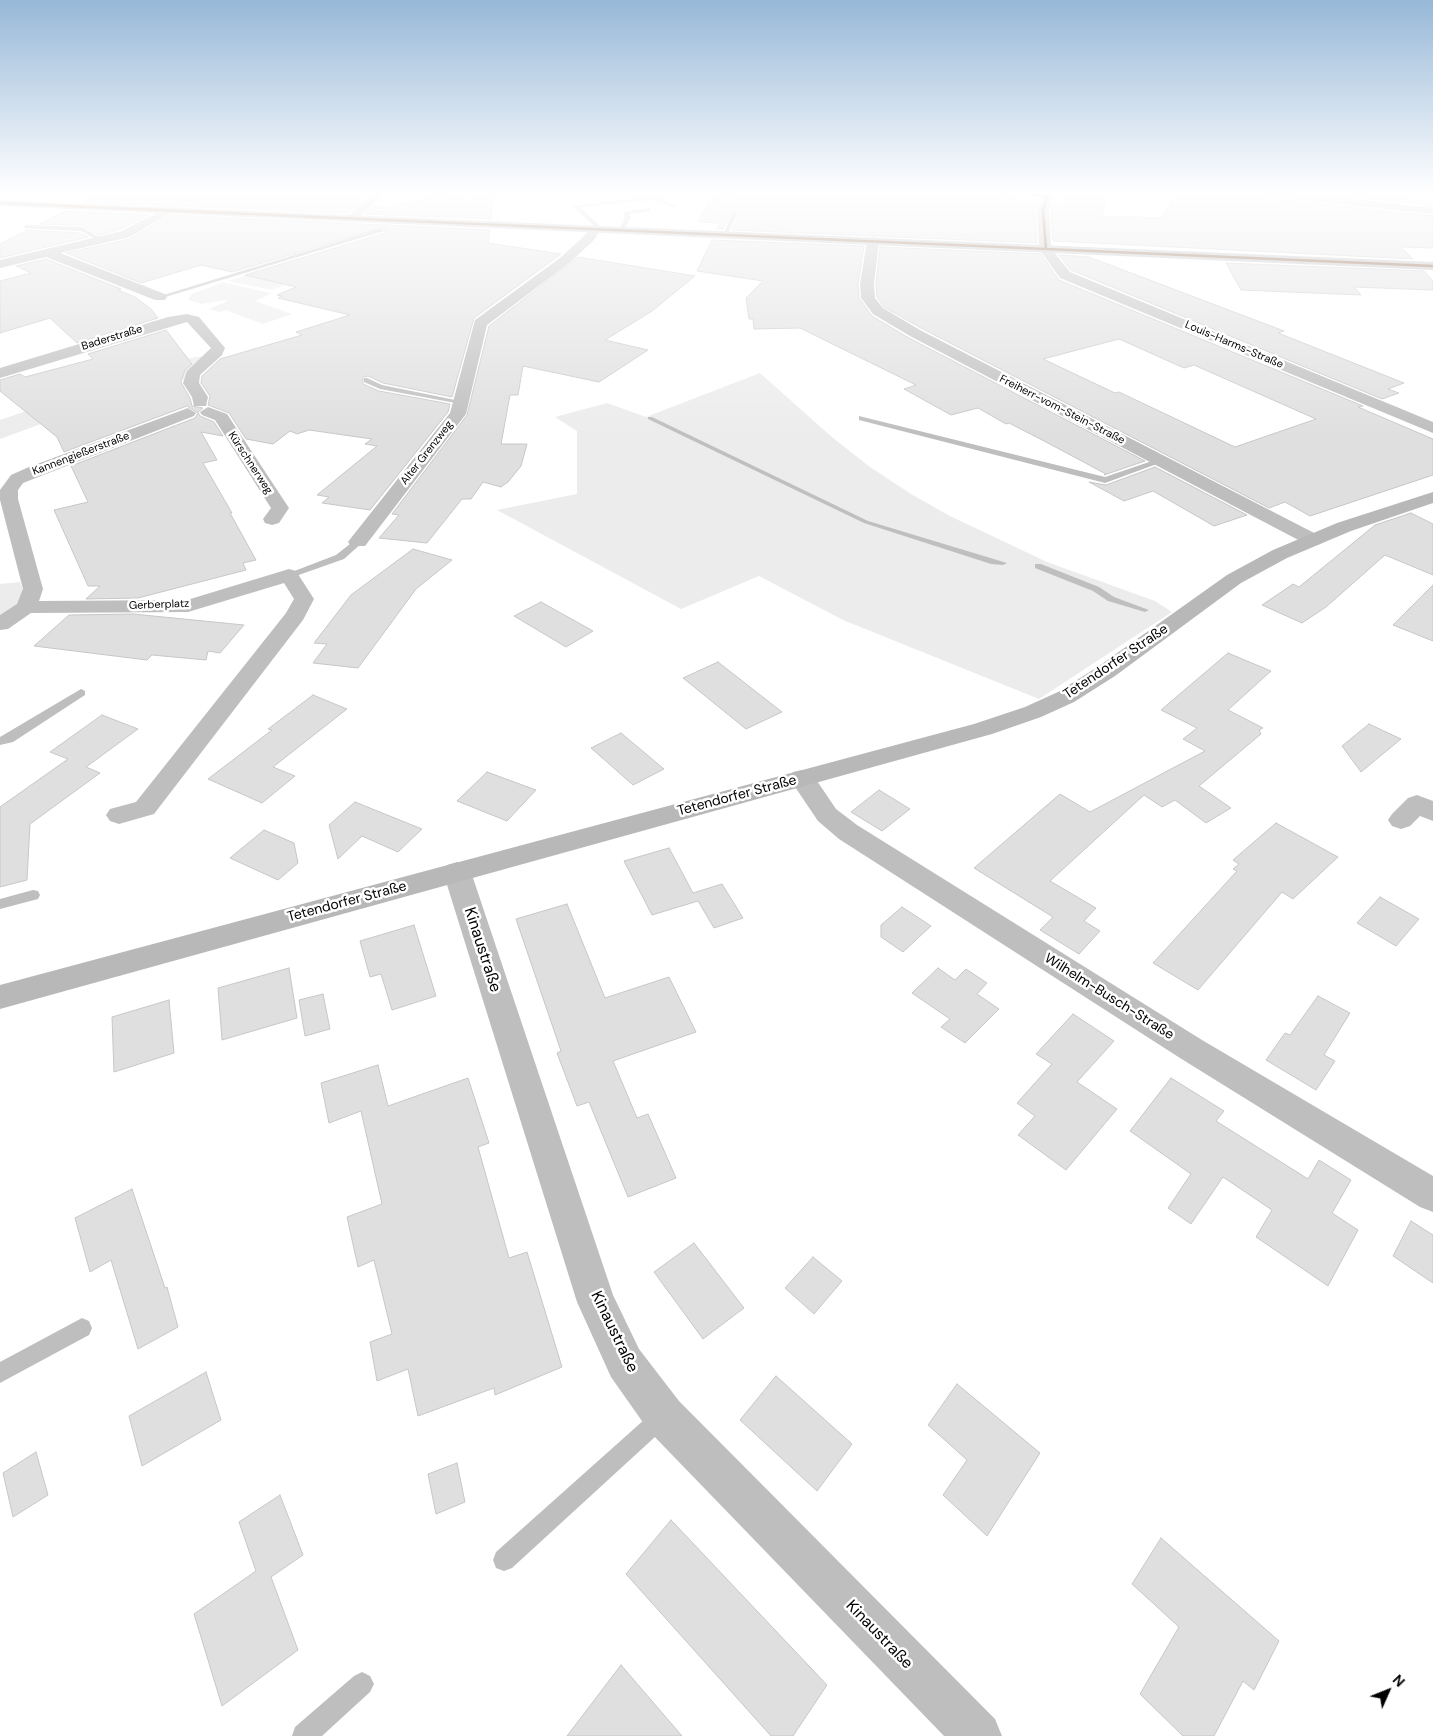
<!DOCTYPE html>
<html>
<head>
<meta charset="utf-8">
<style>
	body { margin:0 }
	#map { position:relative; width:1433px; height:1736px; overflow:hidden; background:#fff; font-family:"DM Sans",sans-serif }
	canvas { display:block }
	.north { position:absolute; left:1363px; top:1666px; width:50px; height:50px; -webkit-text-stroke:4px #fff; paint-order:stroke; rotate:46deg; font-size:14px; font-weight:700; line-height:20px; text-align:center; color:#000 }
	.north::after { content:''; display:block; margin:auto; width:18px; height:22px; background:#000; clip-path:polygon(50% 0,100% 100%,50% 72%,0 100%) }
</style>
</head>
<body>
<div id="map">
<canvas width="1433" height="1736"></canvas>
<div class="north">N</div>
</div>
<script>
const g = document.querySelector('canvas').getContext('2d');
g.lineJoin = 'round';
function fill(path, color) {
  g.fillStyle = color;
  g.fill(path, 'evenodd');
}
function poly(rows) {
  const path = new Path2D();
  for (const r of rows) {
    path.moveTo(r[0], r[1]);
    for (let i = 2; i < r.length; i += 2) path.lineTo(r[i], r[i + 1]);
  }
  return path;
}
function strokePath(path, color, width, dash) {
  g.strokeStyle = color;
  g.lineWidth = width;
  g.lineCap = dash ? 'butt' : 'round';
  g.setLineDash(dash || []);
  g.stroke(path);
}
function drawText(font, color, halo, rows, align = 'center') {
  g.font = font + ' "DM Sans",sans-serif';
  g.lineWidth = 5;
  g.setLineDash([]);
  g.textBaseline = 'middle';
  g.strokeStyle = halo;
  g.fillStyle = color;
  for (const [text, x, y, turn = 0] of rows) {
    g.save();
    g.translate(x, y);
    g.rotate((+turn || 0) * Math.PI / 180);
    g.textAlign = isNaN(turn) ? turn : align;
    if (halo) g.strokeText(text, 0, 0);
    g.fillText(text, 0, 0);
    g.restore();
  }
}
const green = poly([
	[266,269,288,284,272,290,228,281],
	[223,282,270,293,271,294,255,301,292,314,263,324,226,310,220,312,209,309,226,302,226,300,202,304,188,300,192,294],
	[209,355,187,379,168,381,101,402,0,439,0,420,131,375,185,359],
	[760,373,833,438,870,467,911,494,950,516,1047,562,1155,601,1172,612,1039,699,843,620,759,576,681,609,497,510,577,494,577,431,555,417,607,403,646,417],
	[20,582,24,593,19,604,0,617,0,584]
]);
const stream = poly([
	[648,417,652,417,868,521,1007,563,1003,565,991,564,864,523,648,419,648,417],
	[1035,564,1041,564,1099,587,1114,597,1149,610,1145,612,1108,601,1093,591,1035,568,1035,564]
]);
const building = poly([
	[97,194,347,194,363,200,348,213,83,202,97,194],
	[442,194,455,194,471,200,493,194,491,219,365,214,375,205,385,208,442,194],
	[711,194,715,194,712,198,718,201,733,194,997,194,1038,201,1035,210,1037,243,732,230,740,213,733,209,723,229,717,229,720,223,699,222,711,194],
	[1065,194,1108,194,1102,216,1161,218,1177,194,1267,194,1274,199,1433,216,1433,248,1401,247,1413,259,1053,241,1051,210,1053,203,1062,204,1065,194],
	[1330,194,1379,197,1379,194,1406,194,1406,199,1433,202,1433,206,1330,194],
	[65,211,149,215,121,229,99,235,82,225,40,224,65,211],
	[170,215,490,230,488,243,561,254,474,318,452,397,383,383,368,376,363,377,363,384,379,391,450,404,448,412,370,510,322,503,329,497,317,495,377,446,365,444,372,439,309,430,297,434,290,431,273,444,246,439,229,413,208,405,210,396,201,383,202,376,220,359,302,335,296,332,350,315,278,298,282,296,277,295,296,287,245,275,385,233,384,227,232,272,201,265,141,283,66,253,130,239,170,215],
	[27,230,80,233,88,237,0,258,0,244,27,230],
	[712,240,864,246,858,284,859,298,872,316,909,338,1145,461,1104,475,1106,474,1046,442,1009,423,1006,424,978,408,951,415,904,389,916,385,800,328,754,329,753,319,749,319,746,298,763,281,697,271,712,240],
	[880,247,1041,254,1059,280,1363,406,1358,407,1433,439,1433,475,1310,516,1285,502,1269,508,921,328,884,307,877,297,876,284,880,247],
	[1119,339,1184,368,1194,365,1316,419,1235,447,1119,392,1115,393,1043,359,1119,339],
	[1059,255,1089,257,1284,331,1278,333,1404,383,1388,389,1399,393,1382,399,1071,270,1059,255],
	[578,257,695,276,652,311,605,340,648,350,599,382,523,366,518,395,510,395,501,444,527,444,521,466,508,482,501,487,483,482,471,499,462,499,427,543,379,538,399,515,392,514,467,415,489,326,578,257],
	[46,259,121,289,118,290,135,297,151,309,158,318,77,343,50,318,0,333,0,281,31,273,16,266,46,259],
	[1226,263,1424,271,1433,281,1433,290,1354,287,1361,295,1241,290,1226,263],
	[166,330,192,364,185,370,181,382,190,398,192,406,203,408,198,412,200,416,214,422,223,436,201,432,217,460,203,463,232,513,230,513,256,560,243,563,246,570,138,598,86,599,100,586,88,586,54,510,88,502,71,466,195,418,198,413,187,406,64,452,57,437,0,391,0,380,20,374,25,377,93,359,88,354,166,330],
	[1155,467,1247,515,1214,526,1153,491,1124,501,1089,482,1106,485,1155,467],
	[1411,513,1433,524,1433,575,1385,555,1326,607,1302,623,1262,605,1293,584,1299,587,1375,525,1411,513],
	[413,549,452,560,416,589,358,668,313,663,327,644,314,643,351,595,413,549],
	[1433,585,1433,641,1393,625,1433,585],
	[541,602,593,631,566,647,514,616,541,602],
	[133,614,244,625,220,653,208,651,206,660,152,655,147,660,34,646,69,615,133,614],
	[1228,653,1271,671,1228,710,1263,728,1259,730,1261,734,1199,786,1231,808,1206,823,1175,800,1162,807,1144,795,1050,881,1096,908,1084,921,1100,931,1079,954,1040,930,1053,917,974,868,1060,794,1090,812,1205,751,1183,739,1197,728,1161,710,1228,653],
	[718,662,782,712,746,729,683,678,718,662],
	[313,695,347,709,273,767,295,776,262,803,208,779,272,730,268,729,313,695],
	[102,715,138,729,86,767,100,773,30,824,27,880,0,887,0,807,68,759,50,752,102,715],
	[1369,724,1401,739,1361,772,1342,746,1369,724],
	[621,733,664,769,633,785,591,748,621,733],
	[487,772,536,790,507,821,457,801,487,772],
	[879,790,910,809,882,831,851,812,879,790],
	[355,802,422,829,398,852,362,836,338,859,329,825,355,802],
	[1276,823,1338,857,1293,899,1282,892,1198,990,1153,963,1237,871,1233,869,1239,864,1233,860,1276,823],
	[264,830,294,843,298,863,278,880,230,858,264,830],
	[669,848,693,893,722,884,743,918,714,928,698,901,652,915,624,861,669,848],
	[1380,897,1419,919,1396,946,1357,923,1380,897],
	[567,904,605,998,669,977,696,1032,613,1061,637,1118,648,1114,676,1178,628,1197,589,1102,577,1106,557,1053,561,1051,516,919,567,904],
	[902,907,931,926,903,952,881,937,881,925,902,907],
	[414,925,436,996,392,1010,381,974,370,977,360,941,414,925],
	[289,968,297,1018,222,1040,218,988,289,968],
	[938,968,955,980,966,969,987,983,977,994,999,1009,965,1043,941,1027,950,1019,912,993,938,968],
	[323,994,330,1029,305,1036,299,1000,323,994],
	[1318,996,1350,1013,1324,1055,1335,1061,1316,1090,1266,1060,1285,1033,1290,1035,1318,996],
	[169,1000,174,1053,114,1072,112,1017,169,1000],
	[1073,1014,1114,1041,1077,1082,1117,1109,1066,1170,1018,1135,1035,1116,1017,1103,1052,1064,1036,1054,1073,1014],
	[378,1065,388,1106,468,1078,489,1143,478,1147,509,1258,527,1252,562,1367,495,1395,494,1388,418,1416,408,1369,377,1381,370,1342,392,1334,374,1260,358,1267,347,1217,382,1204,361,1111,329,1123,321,1083,378,1065],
	[1171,1078,1224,1111,1216,1121,1308,1179,1319,1160,1351,1180,1332,1213,1358,1230,1328,1286,1256,1237,1272,1210,1223,1177,1191,1224,1168,1208,1191,1174,1130,1131,1171,1078],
	[132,1189,165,1288,167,1287,178,1327,138,1349,111,1260,90,1272,75,1218,132,1189],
	[1411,1221,1433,1235,1433,1283,1393,1256,1411,1221],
	[694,1243,744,1308,703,1339,654,1272,694,1243],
	[813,1257,842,1281,814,1314,785,1288,813,1257],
	[206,1372,221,1420,142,1466,129,1416,206,1372],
	[776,1376,852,1444,817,1491,740,1420,776,1376],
	[957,1384,1040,1453,987,1536,943,1495,967,1460,928,1425,957,1384],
	[36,1452,48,1495,13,1517,3,1473,36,1452],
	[457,1463,465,1502,436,1514,428,1474,457,1463],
	[280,1495,303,1555,271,1577,298,1650,222,1706,194,1614,256,1571,239,1522,280,1495],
	[671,1520,827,1685,793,1736,771,1736,626,1574,671,1520],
	[1161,1538,1279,1641,1254,1690,1243,1681,1214,1736,1183,1736,1140,1694,1179,1627,1132,1584,1161,1538],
	[621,1665,682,1736,567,1736,621,1665]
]);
const lane = poly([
	[721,194,731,194,717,199,714,197,721,194],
	[654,196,677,206,672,207,653,200,580,207,599,225,595,231,592,229,593,225,573,206,654,196],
	[649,208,651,211,629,214,631,217,624,230,619,231,625,217,623,212,649,208],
	[733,211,738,212,729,232,724,233,733,211],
	[26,225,82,227,104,240,99,241,81,231,24,228,26,225],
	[382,228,384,231,162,298,157,297,382,228],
	[367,378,382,385,465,402,461,404,380,389,364,382,364,378,367,378],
	[859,416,1105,477,1158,459,1165,461,1105,483,859,420,859,416],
	[355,540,363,542,344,559,293,577,289,578,284,575,336,555,355,540],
	[81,689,85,691,85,695,13,742,0,745,0,737,81,689],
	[33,890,38,891,40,895,38,899,0,909,0,899,33,890],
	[82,1318,89,1321,92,1328,89,1335,0,1383,0,1362,82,1318],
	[661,1408,668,1411,671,1418,668,1425,512,1568,504,1571,496,1568,493,1560,496,1552,654,1411,661,1408],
	[362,1672,370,1676,374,1684,370,1692,322,1736,292,1736,295,1727,354,1676,362,1672]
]);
const street = poly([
	[372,194,384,194,355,221,347,221,347,217,372,194],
	[1043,194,1054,194,1049,210,1051,245,1054,252,1070,272,1433,422,1433,433,1060,278,1042,253,1039,245,1037,210,1043,194],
	[1269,194,1309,194,1433,208,1433,214,1274,197,1269,194],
	[168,207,172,208,172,212,130,237,60,253,165,294,167,297,165,300,155,300,46,257,0,268,0,260,122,231,168,207],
	[595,225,601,229,594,240,568,264,487,325,466,414,365,546,351,546,348,542,351,538,450,413,475,320,560,258,585,235,591,227,595,225],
	[873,237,879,241,874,284,875,298,883,308,920,330,1320,536,1323,540,1320,544,1313,546,1306,544,910,336,873,314,861,298,860,284,867,241,873,237],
	[187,314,199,317,225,348,222,355,200,375,199,383,208,397,206,406,194,406,192,397,183,383,187,371,211,348,187,322,0,378,0,368,168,317,187,314],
	[208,407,227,414,289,508,279,523,272,525,265,523,263,519,271,508,215,420,202,415,200,412,208,407],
	[188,408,196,413,194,416,23,483,18,490,18,499,43,589,39,601,187,600,289,569,296,571,314,599,303,620,154,814,119,824,110,821,106,815,110,809,136,802,286,613,294,599,284,583,188,612,31,613,8,629,0,630,0,615,17,604,23,589,0,500,0,490,11,475,29,467,188,408],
	[802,770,811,772,836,809,857,825,1202,1040,1433,1176,1433,1212,1420,1207,1180,1058,839,839,818,821,789,778,793,772,802,770],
	[1417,795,1433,801,1433,821,1420,816,1410,826,1401,829,1392,826,1388,820,1392,814,1408,798,1417,795],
	[457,862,467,865,471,872,613,1295,639,1349,679,1401,995,1719,1002,1736,944,1736,649,1431,611,1377,577,1302,443,872,447,865,457,862]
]);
const secondary = poly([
	[0,200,1433,262,1433,270,0,206,0,200],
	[1433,492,1433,503,1351,531,1287,558,1241,583,1115,676,1074,702,1041,717,992,734,0,1009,0,985,974,724,1025,707,1058,692,1099,666,1227,575,1273,550,1337,523,1433,492]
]);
const bus1 = poly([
	[1032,194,1047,197,1043,210,1046,249],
	[0,203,1433,266]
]);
const farStreetnames = [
	["Baderstraße",112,338,-17],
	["Louis-Harms-Straße",1234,345,23],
	["Freiherr-vom-Stein-Straße",1062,410,27],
	["Alter Grenzweg",427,453,-52],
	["Kannengießerstraße",81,454,-21],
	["Kürschnerweg",250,463,57],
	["Gerberplatz",159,605,-2]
];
const streetNames = [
	["Tetendorfer Straße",1116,662,-34],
	["Tetendorfer Straße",737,796,-15],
	["Tetendorfer Straße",347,902,-15],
	["Wilhelm-Busch-Straße",1109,997,32]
];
const nearStreetnames = [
	["Kinaustraße",482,950,72],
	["Kinaustraße",614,1332,64],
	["Kinaustraße",879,1635,46]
];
fill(green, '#ececec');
fill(stream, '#bfbfbf');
fill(building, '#dfdfdf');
strokePath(building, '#c7c7c7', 1);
fill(lane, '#bebebe');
fill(street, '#bebebe');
fill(secondary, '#b8b8b8');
strokePath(bus1, '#7a4b2a', 2.5);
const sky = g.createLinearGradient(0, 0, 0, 437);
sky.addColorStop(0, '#97b8d8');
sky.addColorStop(0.44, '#fff');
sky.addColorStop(1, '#ffffff00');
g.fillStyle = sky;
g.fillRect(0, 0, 1433, 437);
drawText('11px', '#000', '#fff', farStreetnames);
drawText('14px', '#000', '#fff', streetNames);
drawText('16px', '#000', '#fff', nearStreetnames);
</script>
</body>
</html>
